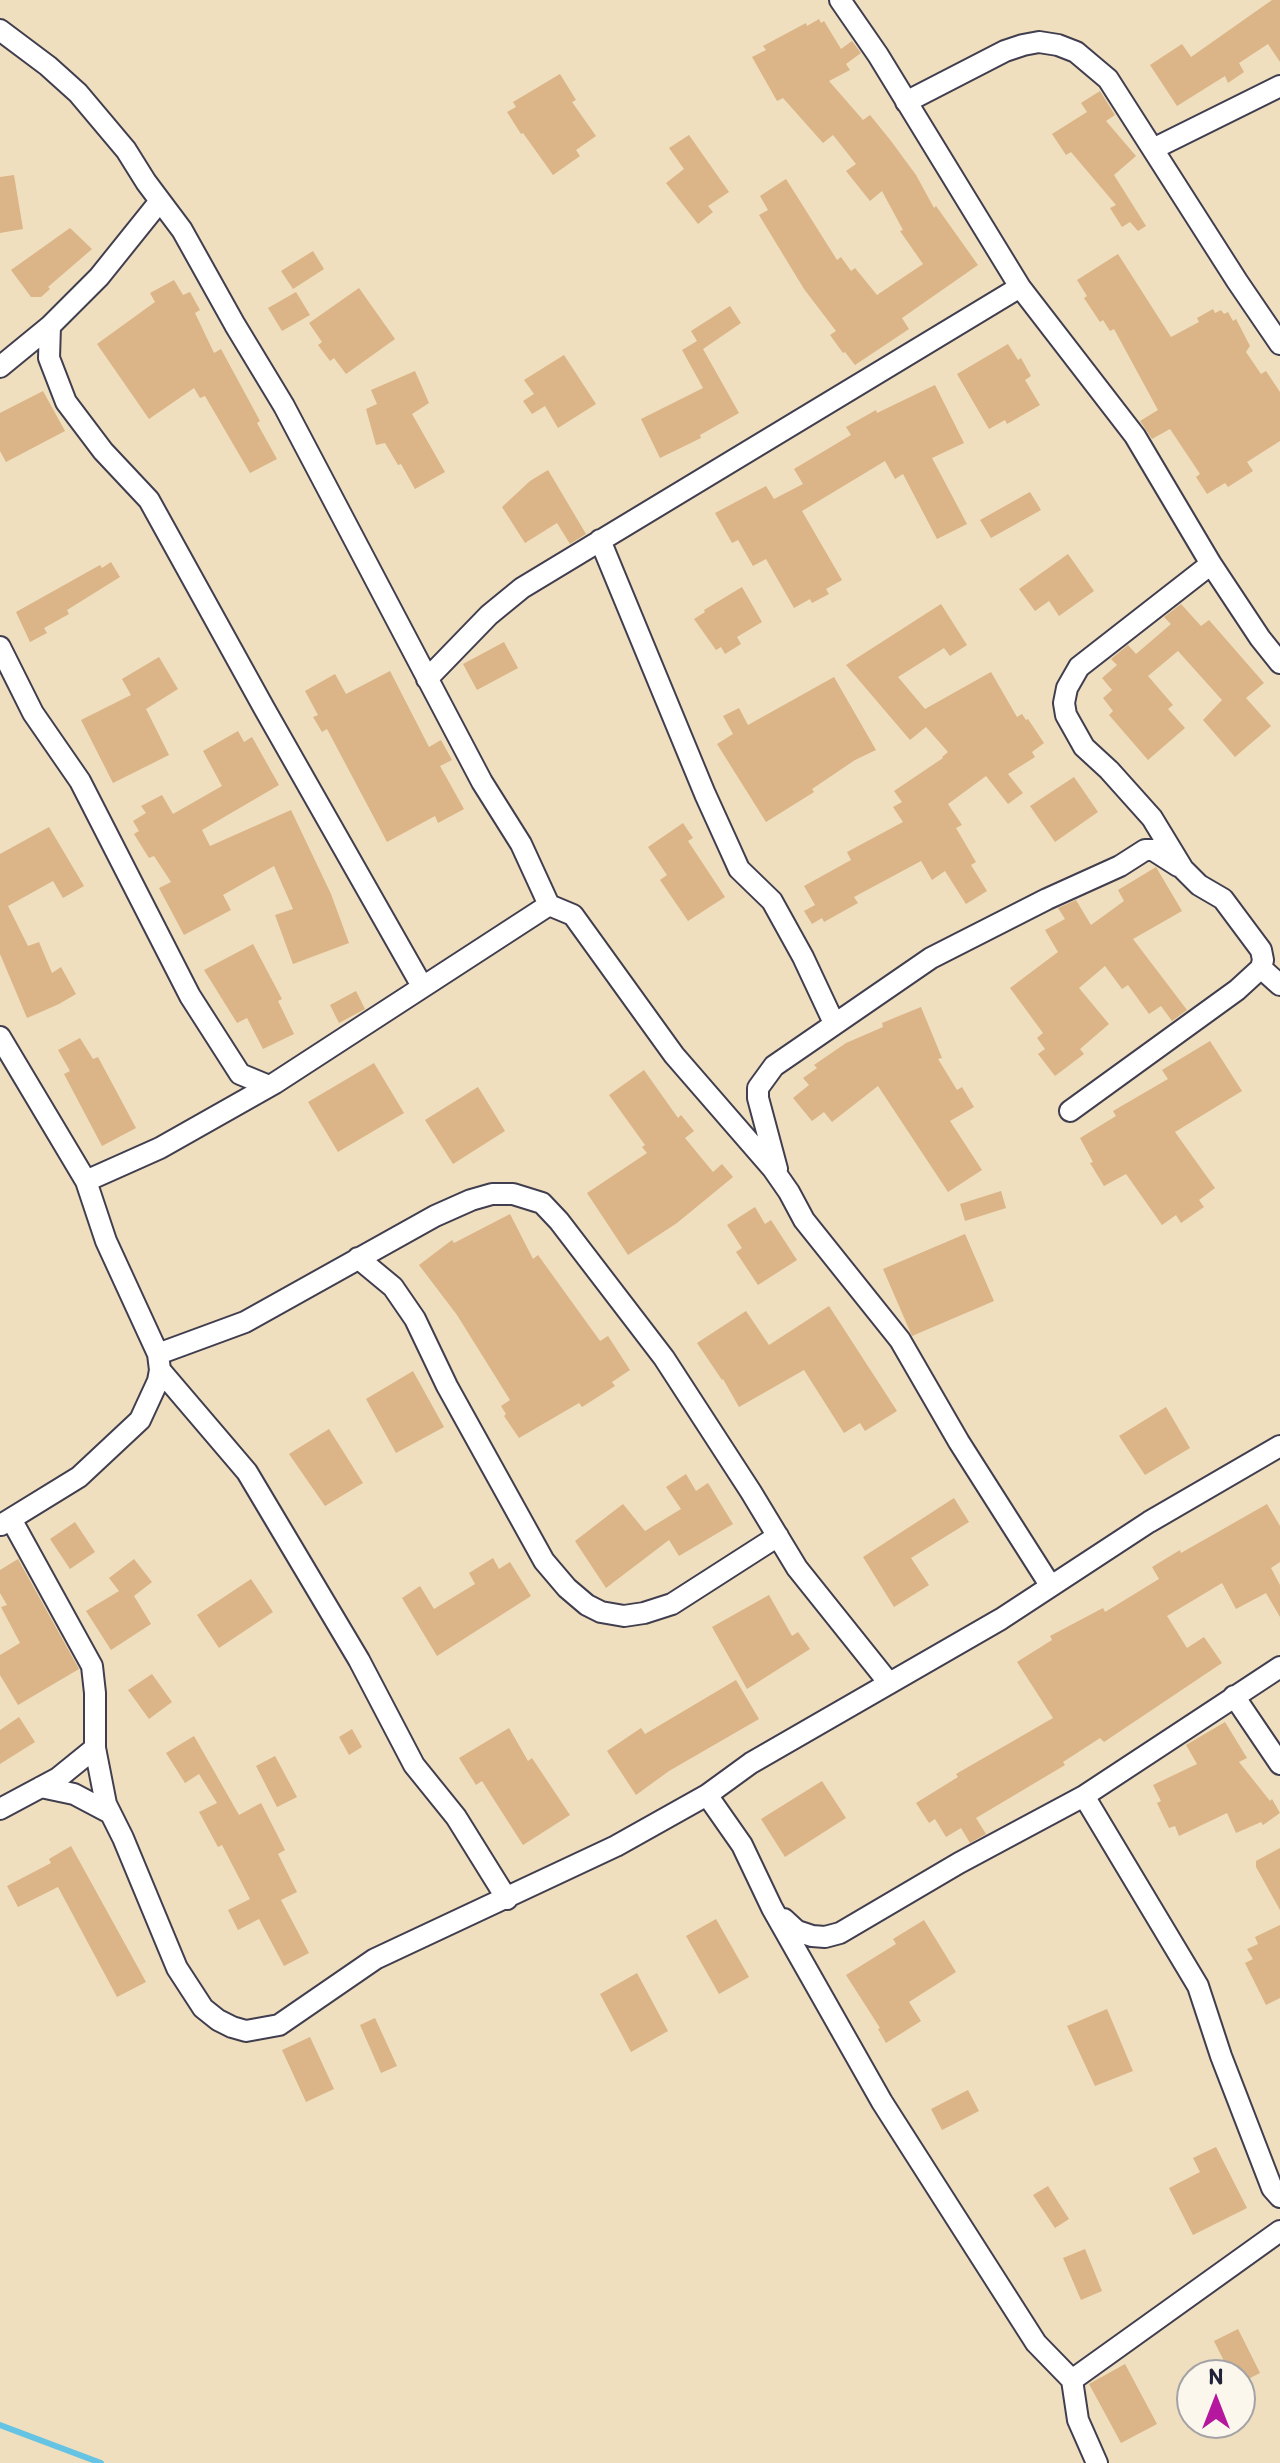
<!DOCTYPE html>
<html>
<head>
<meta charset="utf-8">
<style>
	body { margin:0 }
	#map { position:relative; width:1280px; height:2463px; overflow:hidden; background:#efdfbe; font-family:Itim,sans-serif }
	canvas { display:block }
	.north { position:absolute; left:1176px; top:2359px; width:80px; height:80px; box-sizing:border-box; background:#fbf7ec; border:2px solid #a4a2a5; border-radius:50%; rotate:0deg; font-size:22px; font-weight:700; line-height:32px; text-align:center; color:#22223b }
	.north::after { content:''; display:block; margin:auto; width:28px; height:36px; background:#b5179e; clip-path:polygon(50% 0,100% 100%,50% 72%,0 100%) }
</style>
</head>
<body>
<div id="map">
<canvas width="1280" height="2463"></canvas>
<div class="north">N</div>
</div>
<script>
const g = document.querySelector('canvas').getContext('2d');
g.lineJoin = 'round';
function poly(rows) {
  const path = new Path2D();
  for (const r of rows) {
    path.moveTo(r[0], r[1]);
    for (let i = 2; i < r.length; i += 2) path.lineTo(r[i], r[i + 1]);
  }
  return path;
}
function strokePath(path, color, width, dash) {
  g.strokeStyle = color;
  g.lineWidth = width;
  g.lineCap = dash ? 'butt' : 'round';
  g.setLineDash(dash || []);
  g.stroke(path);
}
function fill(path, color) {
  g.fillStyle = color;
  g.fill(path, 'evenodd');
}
const stream = poly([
	[0,2425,101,2463]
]);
const building = poly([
	[1272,0,1280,0,1280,62,1268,44,1239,63,1244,72,1228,83,1225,76,1177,106,1150,65,1182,44,1191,57],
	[819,19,821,23,824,21,841,49,852,41,861,53,846,64,850,70,829,81,863,120,870,115,891,141,916,175,934,208,936,206,978,265,902,318,909,329,855,365,845,352,843,353,830,335,836,331,804,289,759,215,768,210,760,196,786,179,837,260,841,257,851,271,855,268,877,295,923,264,900,231,903,230,882,191,870,201,846,171,856,164,833,135,823,143,783,98,777,101,752,57,766,50,763,46,806,23,807,26],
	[560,74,576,100,572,102,596,136,576,150,580,156,553,175,523,133,521,134,507,112,516,107,513,102],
	[1100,91,1115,115,1106,121,1136,156,1114,175,1146,226,1138,231,1130,222,1122,227,1110,208,1116,205,1071,152,1066,155,1052,134,1087,112,1081,103],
	[689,135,729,192,708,206,713,212,698,224,666,183,684,169,669,148],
	[14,175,23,229,0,233,0,177],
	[70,228,92,249,48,287,50,289,41,297,31,297,11,270],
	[313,251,324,269,293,289,281,271],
	[1118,254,1171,337,1199,322,1197,318,1213,309,1215,313,1221,310,1224,314,1228,312,1233,321,1236,319,1250,346,1246,352,1261,374,1266,371,1280,392,1280,441,1247,462,1253,471,1228,487,1225,483,1207,494,1196,477,1200,474,1170,429,1152,439,1140,421,1158,410,1114,329,1110,331,1103,320,1100,322,1084,298,1087,296,1077,280],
	[174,280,183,295,190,292,200,310,195,313,214,353,221,349,260,421,257,423,277,459,250,473,205,396,200,398,194,388,149,419,97,344,155,302,150,293],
	[359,288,395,339,346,374,334,358,330,361,318,345,322,342,309,323],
	[296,292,310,315,282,331,268,308],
	[730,306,741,323,703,349,739,413,700,435,701,438,660,458,641,419,703,388,682,350,697,341,691,331],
	[1008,344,1018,360,1021,358,1031,376,1025,380,1040,405,1007,424,1005,420,989,429,957,374],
	[564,355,596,404,558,428,545,406,532,414,523,401,534,394,524,380],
	[415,371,429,403,412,414,445,472,415,489,401,464,398,465,385,443,376,445,366,409,377,404,371,390],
	[935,385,964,443,932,458,967,524,937,539,903,474,895,479,885,461,802,511,842,580,826,589,829,594,812,603,810,599,794,608,766,559,753,566,738,540,732,543,715,513,766,486,774,499,803,484,794,469,851,435,846,427,876,410,877,413],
	[43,391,65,431,6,462,0,451,0,413],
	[548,470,586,534,570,544,557,523,525,543,502,507,530,481],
	[1030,492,1041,510,991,538,980,520],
	[1068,554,1094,591,1059,616,1049,601,1035,611,1019,589],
	[111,562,120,577,67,610,69,614,44,628,47,633,30,642,16,612,100,565,102,568],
	[742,587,762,622,737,637,741,644,725,654,721,647,716,650,694,619,705,612,704,610],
	[941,604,967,645,950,656,944,648,898,677,925,709,991,672,1017,717,1022,714,1026,720,1028,719,1044,743,1032,752,1035,757,1008,774,1023,793,1008,804,986,776,948,804,962,825,956,828,976,862,971,865,987,891,966,904,945,871,932,880,921,861,854,897,858,903,824,922,822,918,812,924,804,911,815,905,804,886,851,860,847,852,903,822,893,807,902,802,894,791,943,758,942,757,948,752,926,727,910,740,846,665],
	[1181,604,1201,626,1209,620,1264,683,1246,698,1271,726,1235,757,1203,720,1222,700,1178,651,1148,676,1173,705,1168,709,1185,728,1148,760,1109,715,1113,711,1103,698,1112,690,1102,678,1117,665,1111,659,1128,645,1136,654,1171,624,1164,617],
	[504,642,518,668,477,690,463,664],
	[159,657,178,689,146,709,169,755,113,783,81,720,131,695,122,679],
	[390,671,429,747,441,740,452,760,440,766,464,809,438,823,435,816,387,842,327,729,322,732,313,717,318,715,305,691,335,674,346,694],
	[834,677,876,750,855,760,812,789,814,792,766,822,717,744,733,734,723,716,739,708,748,725],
	[238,731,244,742,252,737,279,785,202,830,210,846,291,810,331,894,349,943,293,964,275,915,293,909,274,866,223,895,231,910,184,935,159,888,171,882,154,856,149,858,134,834,139,831,133,821,146,813,141,806,162,795,173,814,222,786,203,751],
	[1074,777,1098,812,1055,842,1030,806],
	[683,823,693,838,688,841,725,897,688,921,660,880,667,875,648,847],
	[49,827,84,886,63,898,53,881,8,906,28,946,39,942,52,973,61,967,76,994,59,1004,27,1018,0,954,0,854],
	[1156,867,1182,911,1133,939,1187,1010,1172,1021,1161,1006,1149,1014,1128,985,1122,989,1105,966,1079,988,1109,1024,1080,1049,1084,1054,1055,1076,1038,1054,1045,1049,1037,1038,1043,1033,1010,988,1058,952,1045,930,1065,919,1058,908,1076,900,1091,925,1124,901,1118,890],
	[253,944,282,999,278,1001,294,1034,263,1049,247,1018,237,1023,204,970],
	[356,991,365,1009,339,1023,330,1005],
	[921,1007,942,1058,938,1059,957,1090,962,1087,974,1107,950,1121,982,1170,948,1192,878,1086,832,1122,824,1112,812,1121,793,1098,809,1085,803,1078,817,1068,814,1065,846,1043,883,1027,882,1023],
	[80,1038,93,1059,98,1057,136,1128,102,1146,64,1074,70,1071,58,1050],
	[1210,1041,1242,1091,1175,1132,1215,1188,1199,1200,1204,1207,1181,1223,1176,1215,1162,1225,1126,1174,1104,1186,1090,1163,1093,1162,1080,1138,1116,1116,1113,1111,1168,1079,1162,1070],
	[374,1063,404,1113,338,1152,308,1102],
	[644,1070,678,1118,681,1115,694,1131,685,1138,713,1172,722,1164,733,1177,677,1223,628,1255,587,1193,647,1153,642,1147,645,1145,609,1095],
	[478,1087,505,1131,453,1164,425,1120],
	[1001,1191,1006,1208,965,1221,960,1204],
	[755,1207,765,1224,771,1220,797,1260,758,1285,736,1252,742,1248,727,1225],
	[510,1214,533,1259,538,1255,600,1341,608,1336,630,1370,612,1382,615,1386,582,1407,579,1403,519,1438,504,1416,506,1414,501,1406,510,1400,457,1315,419,1265,452,1240,454,1243],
	[965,1234,994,1301,912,1336,883,1269],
	[829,1306,897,1411,865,1431,860,1423,844,1433,804,1370,739,1407,723,1379,722,1380,697,1343,746,1311,769,1345],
	[413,1371,444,1427,396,1453,366,1399],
	[1166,1407,1190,1448,1145,1475,1119,1436],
	[329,1429,363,1483,325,1506,289,1454],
	[686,1474,696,1491,708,1483,733,1524,679,1556,669,1540,606,1588,575,1541,623,1504,645,1531,681,1509,666,1487],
	[954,1498,969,1522,911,1558,929,1585,894,1607,863,1557],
	[1267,1504,1280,1526,1280,1562,1271,1568,1280,1585,1280,1617,1266,1593,1236,1609,1222,1583,1167,1616,1187,1648,1204,1637,1222,1663,1104,1742,1100,1738,1063,1762,1065,1765,976,1818,986,1834,970,1843,961,1828,946,1837,935,1819,929,1823,916,1803,958,1777,956,1774,1053,1718,1017,1662,1052,1640,1050,1636,1103,1608,1105,1612,1159,1579,1152,1567,1180,1550,1181,1553],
	[75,1522,95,1552,70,1569,50,1539],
	[493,1558,499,1569,510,1562,531,1596,437,1656,402,1598,420,1586,434,1609,475,1584,469,1573],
	[18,1559,79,1669,18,1705,0,1675,0,1655,20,1643,1,1607,7,1605,0,1593,0,1570],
	[134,1559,152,1582,134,1596,151,1624,111,1650,86,1611,119,1591,109,1578],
	[251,1579,273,1612,219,1648,197,1615],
	[769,1595,792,1636,798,1632,810,1649,747,1689,712,1627],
	[152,1674,172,1702,149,1719,128,1690],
	[736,1680,759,1719,669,1771,636,1795,607,1751,641,1728,645,1734],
	[19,1717,35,1742,0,1764,0,1730],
	[1225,1722,1247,1758,1239,1762,1270,1801,1272,1799,1280,1813,1263,1825,1261,1822,1236,1833,1227,1813,1179,1836,1175,1826,1169,1828,1157,1803,1161,1801,1153,1785,1197,1764,1186,1745],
	[509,1728,528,1761,532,1758,570,1815,523,1845,482,1781,476,1785,459,1758],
	[352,1729,362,1747,349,1755,339,1737],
	[194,1736,239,1815,261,1803,285,1850,278,1854,297,1892,281,1900,309,1953,284,1966,259,1919,238,1930,228,1910,250,1899,222,1845,218,1847,199,1812,217,1803,199,1774,185,1783,166,1753],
	[275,1756,297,1797,277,1807,256,1766],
	[822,1781,846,1818,785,1857,761,1819],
	[71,1846,146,1982,117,1997,58,1887,18,1907,7,1886,51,1863,49,1859],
	[1280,1848,1280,1910,1256,1867,1256,1861],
	[716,1919,749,1977,719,1994,686,1936],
	[924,1920,956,1972,909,2002,921,2021,886,2043,878,2029,880,2028,846,1975,896,1944,893,1939],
	[1280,1925,1280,1998,1266,2005,1245,1963,1253,1959,1247,1949,1258,1944,1255,1937],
	[637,1973,668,2031,631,2052,600,1994],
	[1107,2009,1133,2071,1095,2086,1067,2026],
	[375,2018,397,2066,381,2073,360,2025],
	[310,2037,334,2089,306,2102,282,2050],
	[968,2090,979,2111,942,2130,931,2109],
	[1216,2147,1247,2208,1193,2235,1169,2188,1200,2172,1193,2158],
	[1048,2186,1069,2219,1055,2228,1033,2195],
	[1085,2249,1102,2291,1081,2300,1063,2258],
	[1238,2329,1260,2373,1240,2383,1240,2375,1231,2375,1214,2341],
	[1125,2364,1157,2424,1121,2443,1089,2384]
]);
const minor = poly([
	[840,0,878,55,1020,287,1135,436,1211,564,1260,638,1280,663],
	[0,30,48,66,78,93,126,150,146,182,182,230,235,325,284,406,482,782,521,844,549,905,573,915,674,1055,773,1169,789,1192,804,1220,900,1340,959,1442,1050,1585],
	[906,102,1005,51,1023,45,1039,42,1058,45,1076,52,1108,79,1237,281,1280,344],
	[1153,149,1280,86],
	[50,326,49,358,66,402,103,451,149,500,264,708,422,986],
	[0,367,50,326,99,277,160,201],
	[600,540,705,794,730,849,739,869,772,901,803,957,834,1023],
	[0,647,33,713,80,781,190,996,240,1074,269,1086],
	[427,679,489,615,522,588,1020,287],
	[1261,968,1280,985],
	[0,1037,86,1181,106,1241,158,1354,160,1370,158,1381,140,1420,79,1477,1,1525],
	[1070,1111,1237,990,1261,968,1263,960,1261,950,1223,899,1199,885,1183,869,1152,818,1109,770,1084,747,1066,715,1064,703,1067,688,1079,667,1211,564],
	[777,1169,758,1098,758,1088,774,1066,931,958,1047,899,1120,866,1145,850,1153,850,1178,866],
	[86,1181,160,1148,275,1083,549,905],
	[358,1258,393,1287,415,1319,447,1386,544,1561,567,1588,587,1605,601,1612,624,1616,644,1613,672,1604,778,1536],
	[158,1354,245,1322,435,1216,471,1200,492,1194,513,1194,542,1203,559,1221,664,1358,751,1492,797,1568,889,1683],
	[160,1370,247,1472,359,1660,414,1765,456,1817,507,1899],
	[11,1519,92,1666,95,1693,95,1748,106,1804,123,1838,177,1968,203,2008,218,2020,232,2027,246,2031,279,2025,375,1959,616,1846,707,1795,751,1763,1001,1619,1149,1522,1280,1446],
	[1234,1696,1280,1764],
	[41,1787,74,1794,110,1813],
	[707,1795,742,1845,772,1908,882,2102,1036,2343,1072,2380,1078,2420,1097,2463],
	[1084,1796,1198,1986,1221,2056,1272,2188,1280,2197],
	[0,1809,58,1778,95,1748],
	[784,1919,797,1931,812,1936,825,1937,840,1933,959,1863,1084,1796,1280,1667],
	[1072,2380,1280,2231]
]);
strokePath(stream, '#65c4e4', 6);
fill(building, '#dbb487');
strokePath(minor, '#413e4f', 24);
strokePath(minor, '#fff', 20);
</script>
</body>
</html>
